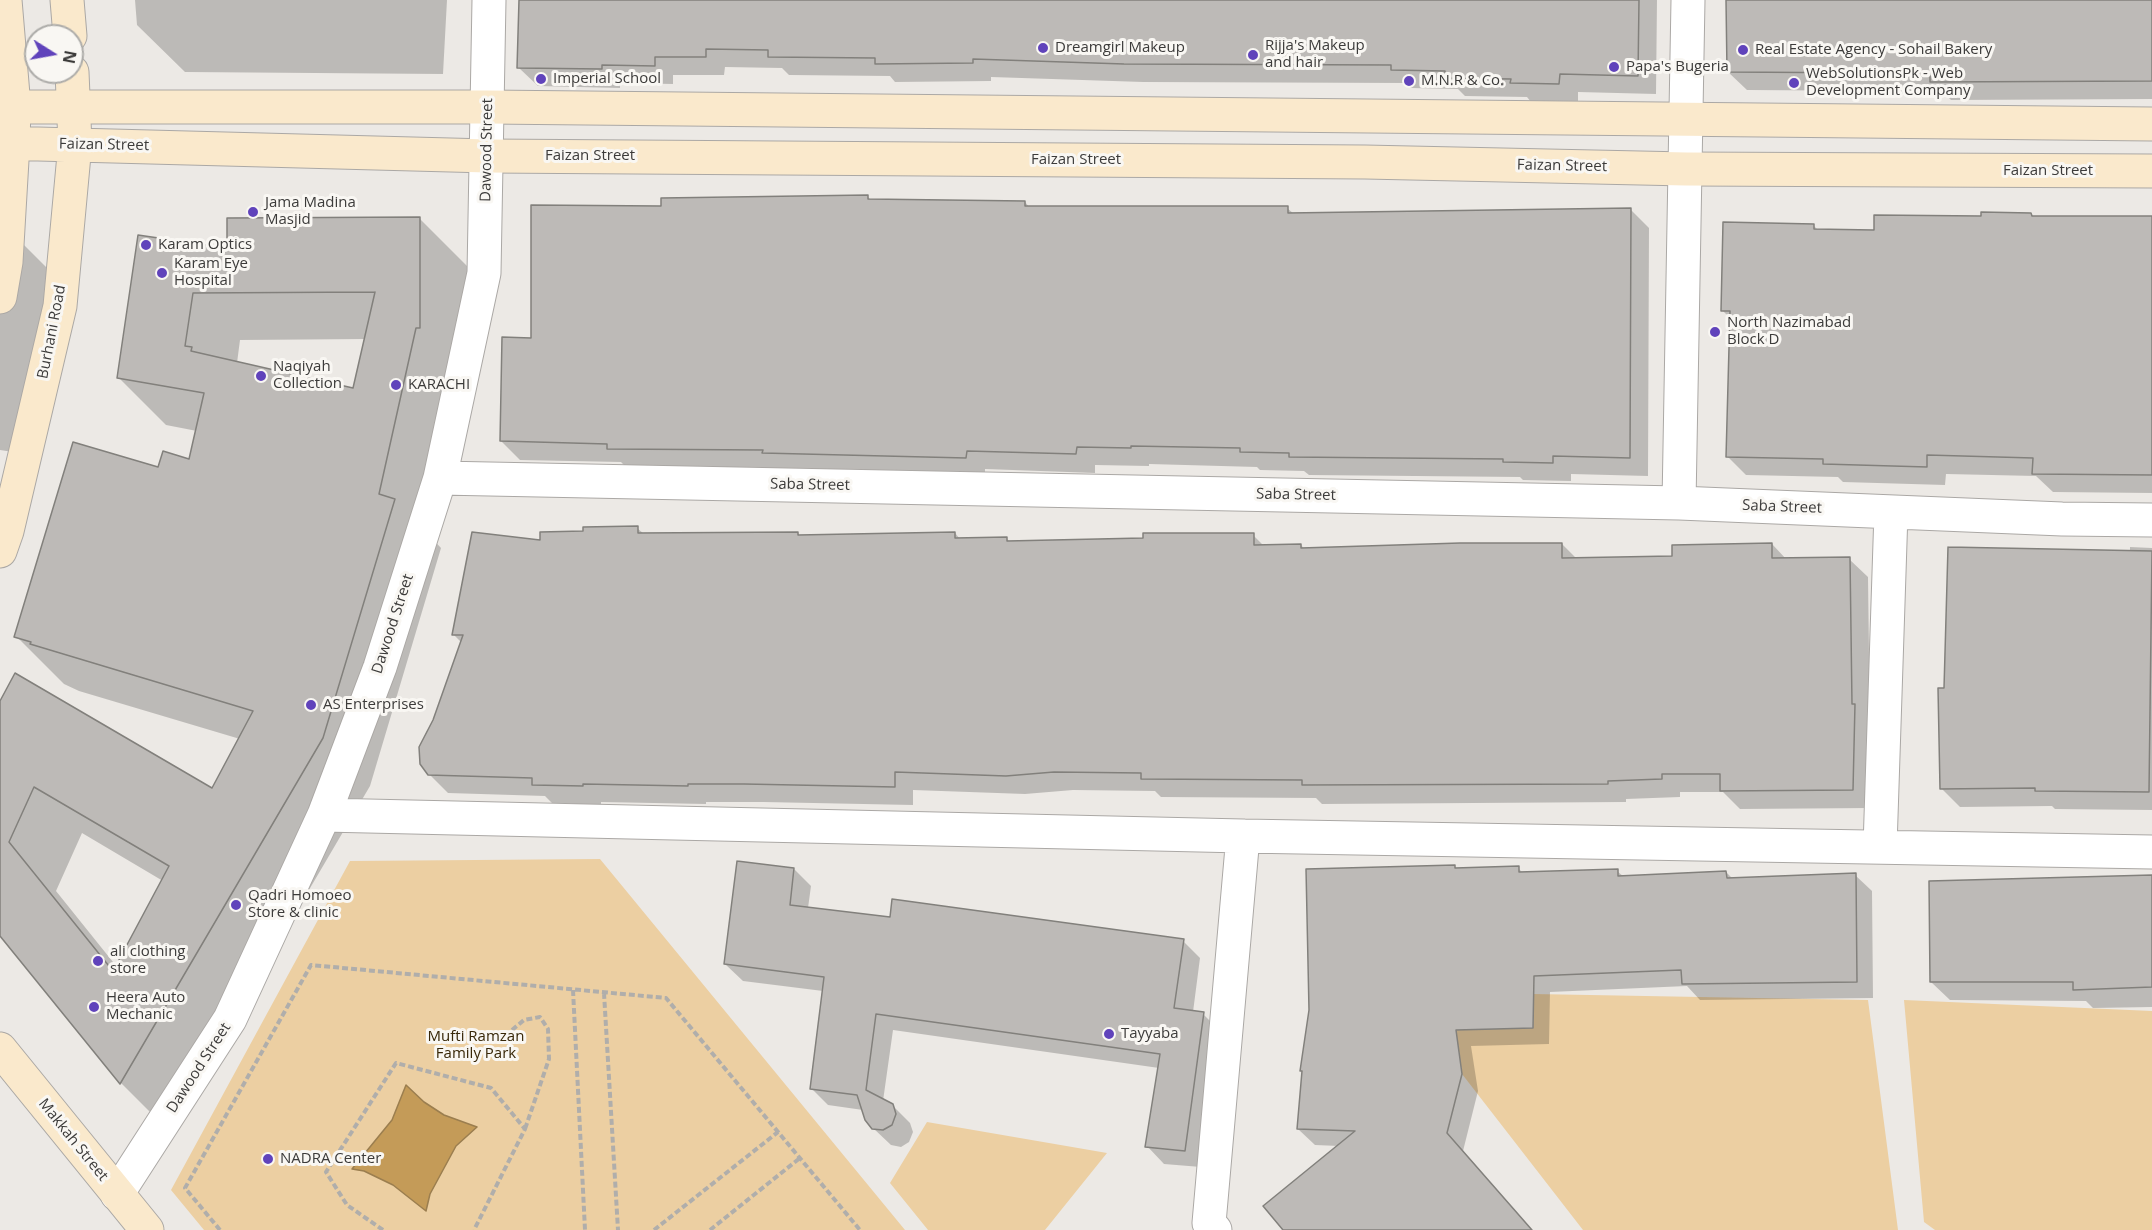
<!DOCTYPE html>
<html>
<head>
<meta charset="utf-8">
<style>
	body { margin:0 }
	#map { position:relative; width:2152px; height:1230px; overflow:hidden; background:#ece9e5; font-family:"Open Sans",sans-serif }
	canvas { display:block }
	.north { position:absolute; left:24px; top:24px; width:60px; height:60px; box-sizing:border-box; background:#f9f7f3; border:2px solid #adaca9; border-radius:50%; rotate:101deg; font-size:16px; font-weight:700; line-height:24px; text-align:center; color:#3c3b3a }
	.north::after { content:''; display:block; margin:auto; width:21px; height:27px; background:#6043bb; clip-path:polygon(50% 0,100% 100%,50% 72%,0 100%) }
</style>
</head>
<body>
<div id="map">
<canvas width="2152" height="1230"></canvas>
<div class="north">N</div>
</div>
<script>
const g = document.querySelector('canvas').getContext('2d');
g.lineJoin = 'round';
function fill(path, color) {
  g.fillStyle = color;
  g.fill(path, 'evenodd');
}
function poly(rows) {
  const path = new Path2D();
  for (const r of rows) {
    path.moveTo(r[0], r[1]);
    for (let i = 2; i < r.length; i += 2) path.lineTo(r[i], r[i + 1]);
  }
  return path;
}
function strokePath(path, color, width, dash) {
  g.strokeStyle = color;
  g.lineWidth = width;
  g.lineCap = dash ? 'butt' : 'round';
  g.setLineDash(dash || []);
  g.stroke(path);
}
function drawText(font, color, halo, rows, align = 'center') {
  g.font = font + ' "Open Sans",sans-serif';
  g.lineWidth = 6;
  g.setLineDash([]);
  g.textBaseline = 'middle';
  g.strokeStyle = halo;
  g.fillStyle = color;
  for (const [text, x, y, turn = 0] of rows) {
    g.save();
    g.translate(x, y);
    g.rotate((+turn || 0) * Math.PI / 180);
    g.textAlign = isNaN(turn) ? turn : align;
    if (halo) g.strokeText(text, 0, 0);
    g.fillText(text, 0, 0);
    g.restore();
  }
}
const green = poly([
	[600,859,905,1230,204,1230,171,1190,350,861],
	[1534,994,1868,1000,1898,1230,1583,1230,1462,1074,1456,1030,1533,1028],
	[1904,1000,2152,1011,2152,1230,1935,1230,1924,1222],
	[927,1122,1107,1153,1045,1230,928,1230,890,1183]
]);
const water = poly([
	[406,1085,424,1102,444,1115,477,1127,456,1146,430,1194,426,1211,393,1185,364,1171,352,1169,392,1120,406,1085]
]);
const shadow = poly([
	[135,0,447,0,443,74,185,72,137,25],
	[520,0,1657,0,1656,94,1578,92,1578,102,1531,102,1527,97,1465,96,1458,89,1411,88,1406,83,1143,82,991,77,991,81,895,82,890,76,789,75,782,68,725,67,724,75,673,75,673,84,620,83,620,88,538,86,519,68],
	[1728,0,2152,0,2152,99,1951,100,1945,94,1900,94,1897,91,1747,90,1728,72],
	[868,197,871,200,1025,202,1030,208,1287,208,1294,214,1630,209,1649,228,1648,476,1571,474,1571,481,1523,480,1520,477,1309,475,1304,471,1260,470,1257,467,1149,464,1149,466,1095,465,1095,473,985,469,985,476,678,466,678,469,627,468,621,462,520,460,501,441,533,339,663,207],
	[2031,214,2034,217,2152,218,2152,493,2053,492,2036,476,1946,474,1945,485,1843,482,1838,477,1746,475,1728,457,1731,319,1722,310,1813,225,1819,231,1875,231],
	[419,218,467,266,467,375,428,534,441,548,370,786,168,1130,121,1083,0,934,0,704,212,790,240,739,79,691,64,684,16,636,159,469,190,460,197,431,166,425,119,378,229,250],
	[366,339,354,389,237,363,240,340],
	[82,833,163,881,117,967,56,891],
	[0,221,54,275,39,456,0,450],
	[637,528,644,534,798,533,800,536,955,533,960,539,1007,539,1010,542,1253,535,1264,546,1301,545,1305,550,1562,544,1577,559,1673,558,1772,544,1787,560,1849,559,1868,577,1871,808,1740,809,1723,792,1680,792,1680,797,1626,799,1626,802,1322,804,1316,798,1161,797,1155,791,1073,790,1025,794,913,790,913,805,763,802,706,802,706,804,601,802,601,805,552,803,545,796,448,793,429,774,434,720,462,643,453,634,584,532],
	[2130,547,2152,548,2152,810,2055,809,2052,806,1960,807,1941,788,1946,690,2130,552],
	[1454,866,1458,870,1518,868,1523,873,1617,871,1624,877,1726,872,1733,879,1855,875,1872,891,1873,998,1700,1000,1687,986,1550,992,1549,1044,1471,1046,1478,1091,1463,1151,1532,1230,1285,1230,1339,1146,1315,1145,1298,1129],
	[794,869,811,886,808,908,891,919,1183,941,1200,958,1193,1012,1203,1014,1220,1031,1201,1167,1164,1164,1147,1146,1159,1068,893,1030,883,1101,892,1105,910,1123,913,1132,909,1142,901,1147,891,1145,873,1128,863,1110,828,1105,811,1088,823,991,743,981,725,964],
	[2152,876,2152,1007,2093,1008,2086,1001,1950,1000,1931,982]
]);
const building = poly([
	[519,0,1639,0,1638,76,1560,74,1559,84,1510,83,1511,79,1445,78,1445,71,1391,70,1391,65,1124,64,973,59,973,63,875,64,875,58,768,57,768,50,706,49,706,57,655,57,655,66,602,65,602,69,517,68,519,0],
	[1726,0,2152,0,2152,81,1930,82,1930,76,1880,76,1880,73,1727,72,1726,0],
	[868,195,868,199,1025,201,1025,206,1288,206,1288,213,1631,208,1630,458,1553,456,1553,463,1503,462,1503,459,1289,457,1289,453,1240,452,1240,448,1131,446,1131,448,1077,447,1076,454,967,451,966,458,762,453,763,450,607,449,607,444,500,441,502,337,531,338,531,205,661,206,661,198,868,195],
	[1981,212,2031,213,2032,216,2152,216,2152,475,2032,474,2033,458,1927,455,1927,467,1823,464,1823,459,1726,457,1730,311,1721,311,1723,222,1814,224,1814,229,1874,230,1874,215,1981,216,1981,212],
	[420,217,420,328,416,328,379,494,395,499,323,738,120,1084,0,936,0,701,15,673,212,788,253,711,30,644,31,642,14,637,73,442,158,467,163,451,189,459,204,393,117,378,138,235,227,248,227,218,420,217],
	[375,292,353,388,191,351,192,347,185,346,193,293,375,292],
	[34,787,169,866,113,971,9,842,34,787],
	[638,526,638,533,798,532,798,535,955,532,955,538,1007,537,1007,541,1143,538,1143,533,1254,533,1254,545,1301,544,1301,548,1460,543,1562,543,1562,558,1672,556,1672,545,1772,543,1772,558,1850,557,1852,704,1855,704,1853,790,1720,791,1720,774,1662,774,1662,779,1608,781,1608,784,1302,785,1302,780,1141,779,1141,773,1054,772,1006,776,895,772,895,787,744,784,688,784,688,786,583,784,583,786,532,785,532,778,428,775,420,764,419,747,433,720,463,635,452,635,472,532,540,540,540,532,583,531,583,527,638,526],
	[1948,547,2152,551,2149,792,2035,791,2035,788,1940,789,1938,688,1944,688,1948,547],
	[737,861,794,868,790,905,890,917,892,899,1184,939,1174,1008,1204,1012,1185,1151,1145,1147,1160,1054,876,1014,866,1090,893,1104,896,1114,892,1125,883,1130,872,1129,865,1120,857,1095,810,1089,824,977,724,964,737,861],
	[1455,865,1455,868,1519,866,1519,872,1618,869,1618,876,1726,871,1727,878,1856,873,1857,982,1682,984,1681,970,1534,976,1533,1028,1456,1030,1462,1074,1447,1133,1532,1230,1283,1230,1263,1206,1355,1131,1297,1129,1302,1071,1300,1071,1309,1010,1306,869,1455,865],
	[2152,875,2152,987,2073,990,2073,982,1930,982,1929,881,2152,875]
]);
const path = poly([
	[573,990,585,1230],
	[604,993,618,1230],
	[512,1030,524,1020,540,1017,548,1029,549,1059,525,1129],
	[220,1230,185,1188,311,965,666,998,860,1230],
	[383,1230,347,1205,326,1172,396,1063,491,1088,525,1129,474,1230],
	[654,1230,778,1132],
	[710,1230,800,1158]
]);
const street = poly([
	[440,478,1679,503,2062,519,2152,520],
	[1679,503,1688,0],
	[324,815,1243,836,2152,852],
	[1880,847,1891,512],
	[117,1194,230,1019,324,815,380,667,440,478,484,273,489,0],
	[1215,1230,1209,1223,1243,836]
]);
const secondary = poly([
	[67,0,70,36],
	[0,107,488,107,2152,124],
	[0,143,488,156,1365,162,1686,169,2152,171],
	[0,297,6,262,13,143,14,107,5,0],
	[0,551,7,531,60,306,75,144,72,72],
	[0,1049,147,1230]
]);
const markers = [
	[1043,48,6,"#6043bb"],
	[1743,50,6,"#6043bb"],
	[1253,55,6,"#6043bb"],
	[1614,67,6,"#6043bb"],
	[541,79,6,"#6043bb"],
	[1409,81,6,"#6043bb"],
	[1794,83,6,"#6043bb"],
	[253,212,6,"#6043bb"],
	[146,245,6,"#6043bb"],
	[162,273,6,"#6043bb"],
	[1715,332,6,"#6043bb"],
	[261,376,6,"#6043bb"],
	[396,385,6,"#6043bb"],
	[311,705,6,"#6043bb"],
	[236,905,6,"#6043bb"],
	[98,961,6,"#6043bb"],
	[94,1007,6,"#6043bb"],
	[1109,1034,6,"#6043bb"],
	[268,1159,6,"#6043bb"]
];
const poiNames = [
	["Rijja's Makeup",1265,46],
	["and hair",1265,63],
	["Dreamgirl Makeup",1055,48],
	["Real Estate Agency - Sohail Bakery",1755,50],
	["Papa's Bugeria",1626,67],
	["WebSolutionsPk - Web",1806,74],
	["Development Company",1806,91],
	["Imperial School",553,79],
	["M.N.R & Co.",1421,81],
	["Jama Madina",265,203],
	["Masjid",265,220],
	["Karam Optics",158,245],
	["Karam Eye",174,264],
	["Hospital",174,281],
	["North Nazimabad",1727,323],
	["Block D",1727,340],
	["Naqiyah",273,367],
	["Collection",273,384],
	["KARACHI",408,385],
	["AS Enterprises",323,705],
	["Qadri Homoeo",248,896],
	["Store & clinic",248,913],
	["ali clothing",110,952],
	["store",110,969],
	["Heera Auto",106,998],
	["Mechanic",106,1015],
	["Tayyaba",1121,1034],
	["NADRA Center",280,1159]
];
const streetNames = [
	["Faizan Street",104,145,1],
	["Dawood Street",487,150,-89],
	["Faizan Street",590,156],
	["Faizan Street",1076,160],
	["Faizan Street",1562,166,1],
	["Faizan Street",2048,171],
	["Burhani Road",52,332,-79],
	["Saba Street",810,485,1],
	["Saba Street",1296,495,1],
	["Saba Street",1782,507,2],
	["Dawood Street",393,624,-72],
	["Dawood Street",199,1068,-57],
	["Makkah Street",73,1140,51]
];
const parkNames = [
	["Mufti Ramzan",476,1037],
	["Family Park",476,1054]
];
fill(green, '#eccfa2');
fill(water, '#c49b58');
strokePath(water, '#9b7e4f', 1.5);
fill(shadow, '#0003');
fill(building, '#bdbab7');
strokePath(building, '#82807c', 1.5);
strokePath(street, '#aba8a5', 35);
strokePath(secondary, '#aba8a5', 35);
strokePath(path, '#b0aeab', 4, [6, 3]);
strokePath(street, '#fff', 33);
strokePath(secondary, '#fae9cc', 33);
for (const [x, y, r, color] of markers) {
  const dot = new Path2D();
  dot.arc(x, y, r, 0, 2 * Math.PI);
  g.fillStyle = color;
  g.fill(dot);
  strokePath(dot, '#f9f7f3', 2);
}
drawText('15px', '#3c3b3a', '#f9f7f3', poiNames, 'left');
drawText('15px', '#3c3b3a', '#f9f7f3', streetNames);
drawText('15px', '#382708', '#f9f7f3', parkNames);
</script>
</body>
</html>
